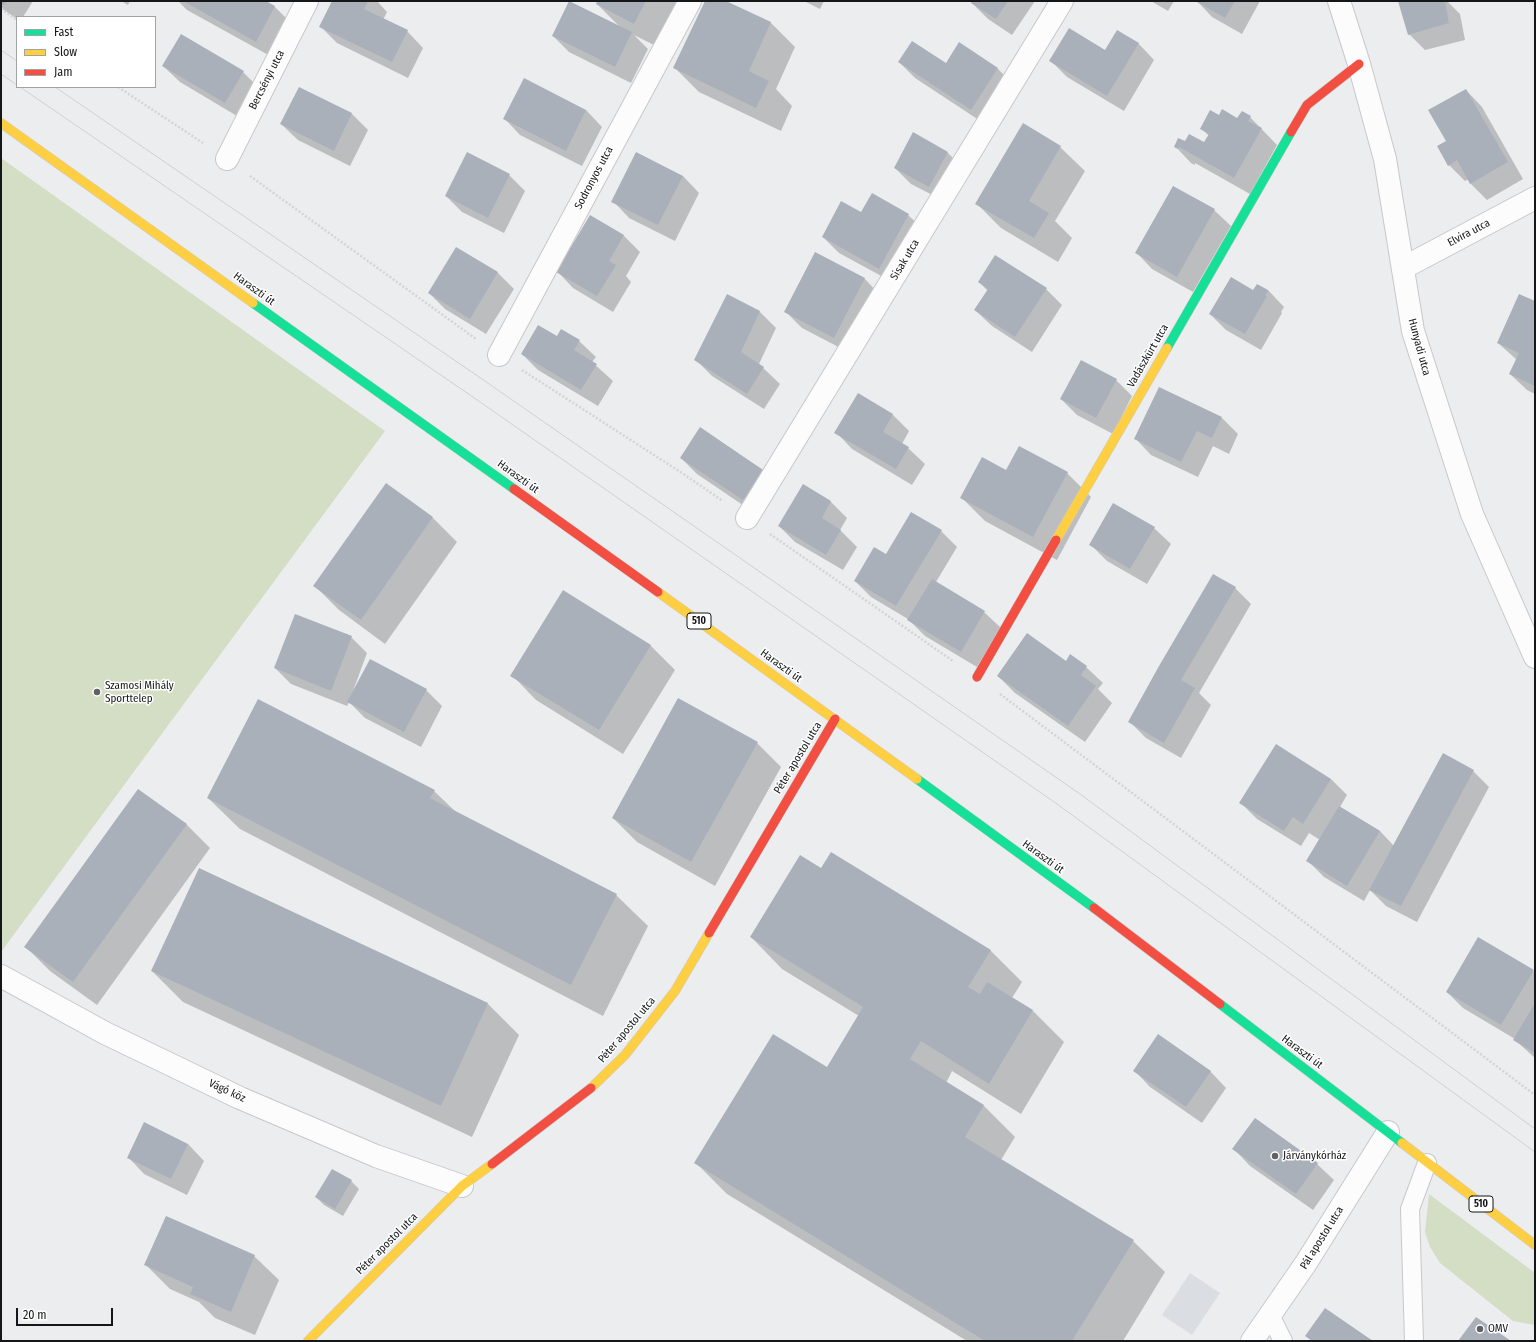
<!DOCTYPE html>
<html>
<head>
<meta charset="utf-8">
<style>
	body { margin:0 }
	#map { position:relative; width:1536px; height:1342px; overflow:hidden; background:#ecedef; font-family:"Fira Sans Condensed",sans-serif }
	canvas { display:block }
	.frame { position:absolute; inset:0; border:2px solid #151617; pointer-events:none }
	.legend { position:absolute; left:16px; top:16px; width:140px; height:72px; box-sizing:border-box; background:#fff; border:1px solid #a1a2a2; margin:0; padding:5px 7px; list-style:none; font-size:12px; color:#151617 }
	.legend li { display:flex; align-items:center; gap:8px; height:20px }
	.legend b { width:20px; border:1px solid #a1a2a2 }
	.scale { position:absolute; left:16px; top:1308px; width:97px; height:18px; box-sizing:border-box; border:2px solid #151617; border-top:0; padding-left:5px; font-size:12px; line-height:14px; white-space:nowrap; color:#151617; -webkit-text-stroke:3px #fff; paint-order:stroke }
</style>
</head>
<body>
<div id="map">
<canvas width="1536" height="1342"></canvas>
<div class="frame"></div>
<ul class="legend">
<li><b style="height:5px;background:#16e098"></b>Fast</li>
<li><b style="height:5px;background:#ffcf43"></b>Slow</li>
<li><b style="height:5px;background:#f24e42"></b>Jam</li>
</ul>
<div class="scale">20 m</div>
</div>
<script>
const g = document.querySelector('canvas').getContext('2d');
g.lineJoin = 'round';
function fill(path, color) {
  g.fillStyle = color;
  g.fill(path, 'evenodd');
}
function poly(rows) {
  const path = new Path2D();
  for (const r of rows) {
    path.moveTo(r[0], r[1]);
    for (let i = 2; i < r.length; i += 2) path.lineTo(r[i], r[i + 1]);
  }
  return path;
}
function strokePath(path, color, width, dash) {
  g.strokeStyle = color;
  g.lineWidth = width;
  g.lineCap = dash ? 'butt' : 'round';
  g.setLineDash(dash || []);
  g.stroke(path);
}
function drawText(font, color, halo, rows, align = 'center') {
  g.font = font + ' "Fira Sans Condensed",sans-serif';
  g.lineWidth = 3;
  g.setLineDash([]);
  g.textBaseline = 'middle';
  g.strokeStyle = halo;
  g.fillStyle = color;
  for (const [text, x, y, turn = 0] of rows) {
    g.save();
    g.translate(x, y);
    g.rotate((+turn || 0) * Math.PI / 180);
    g.textAlign = isNaN(turn) ? turn : align;
    if (halo) g.strokeText(text, 0, 0);
    g.fillText(text, 0, 0);
    g.restore();
  }
}
const built = poly([
	[1190,1273,1220,1293,1192,1335,1162,1315]
]);
const green = poly([
	[1,158,385,431,1,952],
	[1429,1194,1535,1273,1535,1325,1513,1321,1440,1263,1430,1247,1425,1232]
]);
const shadow = poly([
	[1,1,33,1,23,17,17,17,17,19,1,8],
	[121,1,130,1,128,5],
	[178,1,264,1,275,7,291,23,272,57,187,10],
	[333,1,377,1,387,12,383,20,407,31,423,48,408,78,337,43,321,27],
	[598,1,682,1,658,47,634,35,648,49,631,83,569,52,553,36,619,26,597,4],
	[706,1,724,1,771,23,795,47,776,89,792,106,781,131,699,92,675,68],
	[804,1,824,1,820,9],
	[974,1,1035,1,1012,35,988,19,972,3],
	[1151,1,1174,1,1168,11],
	[1197,1,1260,1,1242,34,1212,17],
	[1399,1,1447,1,1460,14,1465,40,1425,50,1409,34],
	[959,43,998,69,1014,85,988,126,915,78,899,62,946,64],
	[1138,43,1154,60,1124,111,1067,77,1051,61],
	[163,66,243,72,259,88,242,119,180,82],
	[299,88,352,114,368,130,350,166,298,140,281,124],
	[1466,90,1482,107,1523,179,1487,200,1471,184,1469,179,1465,181,1449,165,1447,141],
	[586,110,602,127,582,166,520,135,504,118],
	[1219,116,1238,120,1250,117,1277,145,1250,194,1195,163,1195,165,1191,163,1175,146,1185,142,1205,144,1209,136,1201,128],
	[913,134,948,153,964,169,946,202,911,184,895,168],
	[1060,147,1085,171,1055,221,1072,238,1058,262,1001,228,977,204],
	[509,175,525,191,504,233,462,212,446,196],
	[683,176,699,193,675,241,629,218,613,201],
	[1173,187,1214,210,1231,226,1193,292,1152,269,1136,252],
	[862,214,908,215,925,231,896,284,839,253,823,237],
	[590,216,624,236,640,252,626,276,631,282,613,312,573,288,557,271],
	[457,248,498,273,514,289,486,334,445,309,429,293],
	[864,278,880,295,850,353,802,328,786,312],
	[979,282,1046,289,1062,305,1032,352,992,326,975,310,988,291],
	[1268,290,1284,307,1281,312,1282,313,1261,350,1226,330,1210,314,1254,291],
	[727,296,760,312,776,328,759,364,780,384,764,409,712,376,696,360],
	[1535,302,1535,394,1527,390,1510,374,1517,360,1498,343],
	[558,337,579,341,596,357,592,362,613,381,598,406,538,370,522,354],
	[1116,380,1132,396,1113,434,1077,415,1061,399],
	[858,394,893,415,909,431,902,444,908,448,925,464,912,485,852,449,836,432],
	[1222,418,1238,434,1229,454,1213,446,1198,477,1151,455,1135,438],
	[701,429,763,470,779,487,759,516,697,474,681,458],
	[1006,471,1067,473,1091,497,1057,560,985,521,961,497],
	[386,485,433,518,457,542,385,644,339,610,315,586],
	[803,485,831,502,847,518,840,530,857,547,843,570,795,542,779,526],
	[1154,528,1171,544,1147,584,1107,561,1091,545],
	[941,531,957,547,936,582,984,612,1001,628,977,667,925,636,908,619,871,597,855,581,886,556],
	[1235,588,1251,604,1199,693,1211,705,1181,758,1146,738,1130,722],
	[563,592,651,646,675,670,623,754,536,700,512,675],
	[351,637,367,653,353,691,426,690,442,706,421,747,365,718,349,702,347,706,291,684,275,668],
	[1071,656,1086,667,1103,683,1098,689,1112,703,1085,742,1015,693,998,676,1066,662],
	[757,743,781,767,715,886,637,842,613,818],
	[1473,771,1489,787,1417,922,1386,906,1370,890,1364,901,1324,877,1307,860,1320,840,1309,833,1301,846,1257,819,1241,803,1331,779,1347,795,1340,807,1380,831,1394,846],
	[434,791,456,812,616,895,648,926,603,1016,240,829,208,798],
	[186,824,210,848,97,1005,50,971,26,947],
	[831,853,991,951,1022,982,1012,998,1033,1011,1064,1042,1021,1114,952,1071,946,1083,984,1106,1015,1137,1001,1160,1133,1241,1165,1272,1123,1341,967,1341,727,1194,696,1163,827,1068,859,1016,782,969,751,937,822,869],
	[200,869,488,1004,519,1035,472,1137,183,1002,152,971],
	[1533,971,1535,973,1535,1058,1515,1040,1515,1039,1463,1008,1447,992],
	[1134,1070,1210,1071,1226,1088,1202,1123,1150,1087],
	[188,1144,204,1161,187,1195,144,1174,128,1157],
	[1234,1149,1317,1164,1334,1180,1313,1210,1250,1166],
	[351,1181,359,1189,343,1216,324,1205,316,1197],
	[254,1256,279,1280,255,1335,215,1318,199,1302,170,1289,146,1265]
]);
const building = poly([
	[1,1,7,1,4,5,1,4],
	[183,1,266,1,275,6,256,42],
	[332,1,368,1,364,9,408,30,392,62,319,27],
	[569,1,632,32,615,67,552,36],
	[597,1,646,1,634,24,596,4],
	[705,1,726,1,771,22,749,71,769,81,756,108,673,68],
	[972,1,1008,1,996,19,971,3],
	[1195,1,1235,1,1225,18],
	[1398,1,1445,1,1449,23,1408,35],
	[1069,28,1105,50,1117,30,1139,43,1107,96,1049,61],
	[181,34,244,71,225,103,162,66],
	[912,41,946,63,959,42,998,68,971,110,898,62],
	[524,78,586,110,566,151,503,119],
	[299,87,352,113,334,151,280,124],
	[1466,89,1508,162,1470,184,1457,160,1448,166,1437,146,1446,141,1428,110],
	[1222,109,1237,118,1242,111,1251,116,1248,121,1262,128,1234,178,1179,147,1178,149,1174,147,1178,138,1185,141,1189,134,1204,142,1209,134,1200,129,1210,110,1219,115],
	[1023,123,1061,146,1029,201,1049,213,1034,238,975,204],
	[913,132,948,152,929,187,894,168],
	[467,152,510,174,488,218,445,196],
	[636,152,683,176,658,225,611,202],
	[1173,186,1215,209,1177,277,1135,253],
	[872,193,909,214,879,269,822,237,841,201,861,212],
	[590,215,624,235,609,261,616,265,597,296,556,272],
	[456,247,498,272,470,319,428,293],
	[815,252,865,278,834,338,784,312],
	[995,255,1047,288,1015,337,974,310,988,289,978,282],
	[1231,277,1253,290,1257,284,1268,290,1265,296,1267,296,1245,334,1209,314],
	[727,294,760,311,741,352,764,367,747,394,694,360],
	[1519,294,1535,301,1535,386,1509,374,1519,353,1497,343],
	[538,325,557,336,561,329,580,340,574,350,597,364,581,390,521,354],
	[1081,360,1117,379,1096,418,1060,399],
	[1159,387,1222,417,1212,438,1197,431,1181,462,1134,439],
	[858,393,893,414,883,432,909,447,896,469,834,433],
	[700,427,763,470,743,500,680,458],
	[1019,446,1068,472,1033,537,960,498,982,457,1006,470],
	[386,483,433,517,361,620,313,586],
	[803,484,831,501,822,518,841,530,826,555,778,526],
	[1113,503,1155,527,1130,569,1089,545],
	[911,512,942,530,896,606,854,581,874,547,886,554],
	[1213,574,1236,587,1181,680,1195,688,1164,743,1128,722,1159,666],
	[932,579,985,611,961,652,907,620],
	[563,590,651,645,599,730,510,676],
	[295,614,352,636,331,691,274,668],
	[1027,633,1066,661,1070,654,1087,666,1081,675,1096,686,1068,726,997,676],
	[370,659,427,689,404,732,347,702],
	[678,698,758,742,691,862,612,818],
	[258,699,435,790,430,798,617,894,571,985,207,798],
	[1276,744,1331,779,1303,824,1293,817,1284,831,1239,803],
	[1443,753,1474,770,1401,906,1369,890],
	[138,789,187,824,73,982,24,947],
	[1339,806,1380,831,1347,886,1306,861],
	[831,852,991,950,968,987,980,994,987,982,1033,1010,989,1084,921,1041,910,1059,984,1105,965,1137,1134,1240,1072,1341,985,1341,694,1163,773,1034,827,1067,863,1007,750,937,800,855,821,868],
	[199,868,488,1003,441,1106,151,971],
	[1478,937,1534,970,1501,1025,1446,992],
	[1535,1003,1535,1053,1513,1040],
	[1158,1034,1211,1071,1186,1107,1133,1071],
	[1255,1118,1318,1163,1296,1194,1232,1149],
	[144,1122,188,1144,171,1179,127,1158],
	[332,1169,352,1180,335,1209,315,1197],
	[166,1216,255,1255,231,1312,190,1294,193,1287,144,1265],
	[1325,1308,1373,1341,1312,1341,1305,1336],
	[1476,1317,1511,1341,1458,1341]
]);
const path = poly([
	[1,9,17,20],
	[118,87,203,143],
	[250,176,476,339],
	[522,370,682,473,723,501],
	[770,534,953,661],
	[1000,694,1535,1095]
]);
const lane = poly([
	[1270,1315,1283,1341],
	[1414,1341,1410,1209,1427,1163]
]);
const street = poly([
	[1339,1,1359,64,1385,159,1413,331,1472,514,1535,657],
	[227,159,307,1],
	[1403,268,1535,198],
	[499,355,690,1],
	[747,518,1062,1],
	[1,976,105,1033,240,1098,376,1156,462,1186],
	[1252,1341,1306,1263,1388,1132]
]);
const fast = poly([
	[253,303,514,489],
	[1167,348,1291,132],
	[917,779,1094,908],
	[1220,1004,1402,1143]
]);
const slow = poly([
	[1,123,253,303],
	[1056,540,1167,348],
	[658,592,917,779],
	[591,1088,625,1055,675,991,709,933],
	[1402,1143,1535,1245],
	[308,1341,462,1186,492,1164]
]);
const jam = poly([
	[1291,132,1307,105,1359,64],
	[514,489,658,592],
	[977,677,1056,540],
	[1094,908,1220,1004],
	[709,933,835,719],
	[492,1164,591,1088]
]);
const tram = poly([
	[1,50,17,61],
	[1,74,17,85],
	[20,87,470,395,1057,804,1535,1152],
	[55,87,482,379,1080,794,1535,1129]
]);
const markers = [
	[97,692,4,"#606163"],
	[1275,1156,4,"#606163"],
	[1480,1329,4,"#606163"]
];
const shields = [
	[699,621,24],
	[1481,1204,24]
];
const shieldNames = [
	["510",699,621],
	["510",1481,1204]
];
const streetNames = [
	["Bercsényi utca",267,80,-63],
	["Sodronyos utca",594,178,-62],
	["Elvira utca",1469,233,-28],
	["Sisak utca",905,260,-59],
	["Haraszti út",254,289,36],
	["Hunyadi utca",1419,347,75],
	["Vadászkürt utca",1148,356,-60],
	["Haraszti út",518,477,36],
	["Haraszti út",781,666,36],
	["Péter apostol utca",798,758,-59],
	["Haraszti út",1043,857,36],
	["Péter apostol utca",627,1030,-50],
	["Haraszti út",1302,1052,37],
	["Vágó köz",227,1091,25],
	["Pál apostol utca",1322,1238,-58],
	["Péter apostol utca",387,1244,-45]
];
const poiNames = [
	["Szamosi Mihály",105,686],
	["Sporttelep",105,699],
	["Járványkórház",1283,1156],
	["OMV",1488,1329]
];
fill(built, '#dadee3');
fill(green, '#d3dec5');
fill(shadow, '#0003');
fill(building, '#a9b0b9');
strokePath(lane, '#c8c8ca', 20);
strokePath(street, '#c8c8ca', 24);
strokePath(fast, '#c8c8ca', 10);
strokePath(slow, '#c8c8ca', 10);
strokePath(jam, '#c8c8ca', 10);
strokePath(path, '#d3d4d5', 2.5, [2, 2]);
strokePath(lane, '#fcfcfd', 18);
strokePath(street, '#fcfcfd', 22);
strokePath(fast, '#16e098', 9);
strokePath(slow, '#ffcf43', 9);
strokePath(jam, '#f24e42', 9);
strokePath(tram, '#d0d0d1', 1);
for (const [x, y, r, color] of markers) {
  const dot = new Path2D();
  dot.arc(x, y, r, 0, 2 * Math.PI);
  g.fillStyle = color;
  g.fill(dot);
  strokePath(dot, '#fff', 1.5);
}
for (const [x, y, w] of shields) {
  const box = new Path2D();
  box.roundRect(x - w / 2, y - 8, w, 16, 3);
  g.fillStyle = '#fff';
  g.fill(box);
  strokePath(box, '#151617', 1);
}
drawText('bold 10px', '#151617', null, shieldNames);
drawText('11px', '#151617', '#fff', streetNames);
drawText('11px', '#151617', '#fff', poiNames, 'left');
</script>
</body>
</html>
